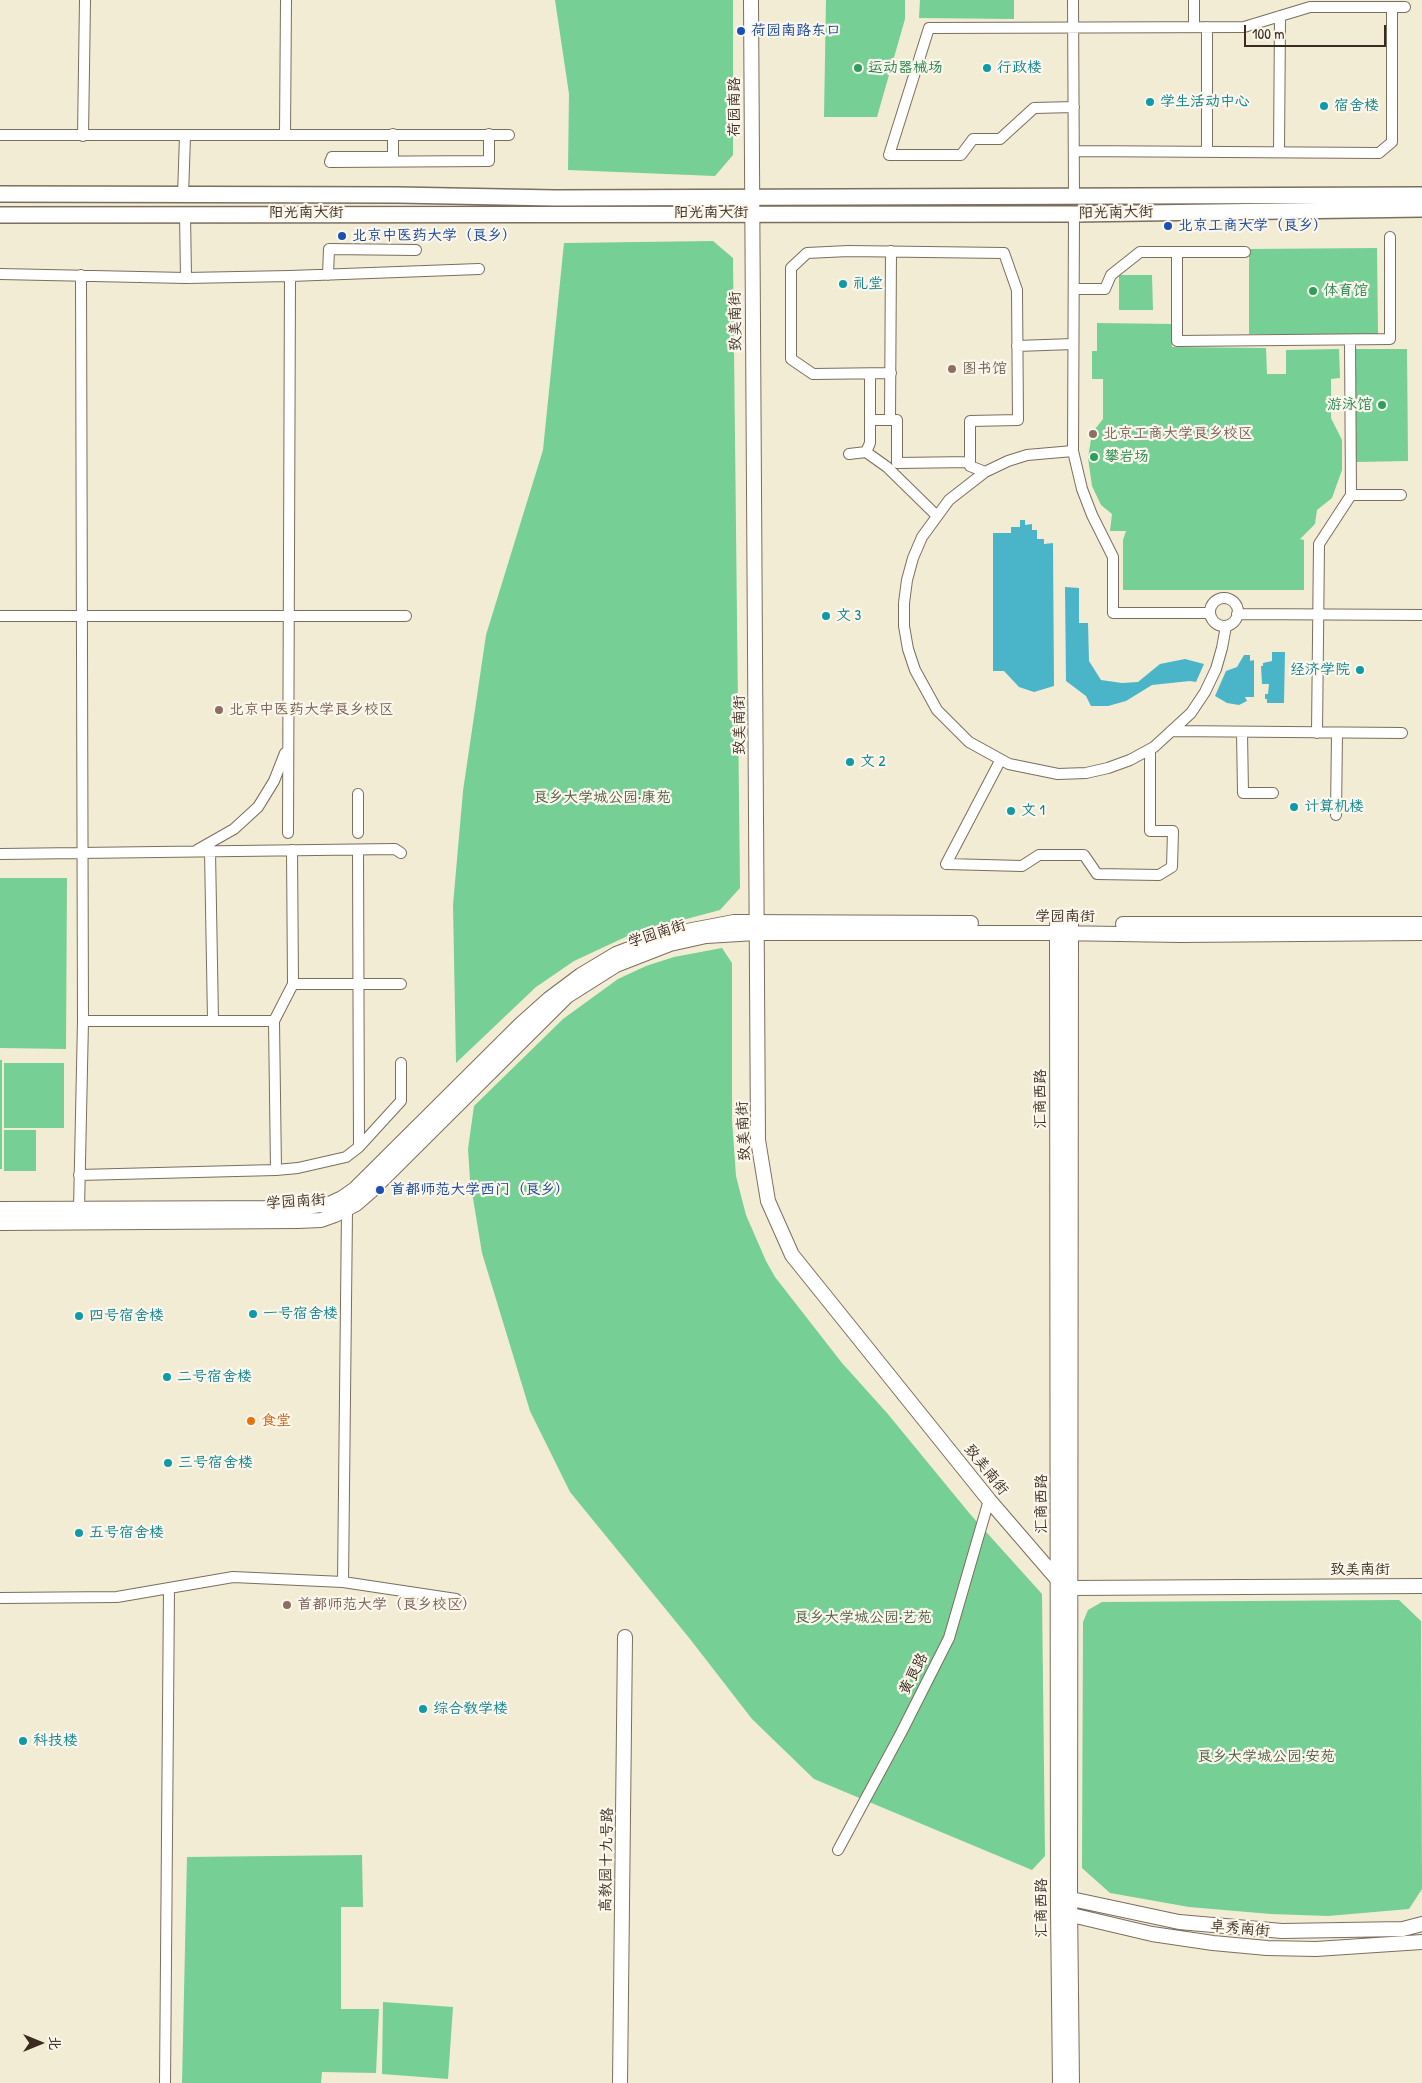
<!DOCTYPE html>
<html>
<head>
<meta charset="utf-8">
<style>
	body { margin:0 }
	#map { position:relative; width:1422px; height:2083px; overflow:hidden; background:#f2ecd5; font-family:"Patrick Hand","LXGW WenKai TC",sans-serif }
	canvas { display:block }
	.north { position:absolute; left:15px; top:2018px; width:50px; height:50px; -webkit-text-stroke:4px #fbf7ec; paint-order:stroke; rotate:90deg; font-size:14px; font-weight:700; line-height:20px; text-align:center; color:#3b2a1e }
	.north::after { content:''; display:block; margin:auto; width:18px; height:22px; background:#3b2a1e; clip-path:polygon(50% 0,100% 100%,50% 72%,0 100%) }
	.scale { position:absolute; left:1244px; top:25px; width:142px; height:22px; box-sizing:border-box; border:2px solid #3b2a1e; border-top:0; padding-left:6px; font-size:15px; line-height:18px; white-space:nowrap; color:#3b2a1e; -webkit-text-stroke:4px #fbf7ec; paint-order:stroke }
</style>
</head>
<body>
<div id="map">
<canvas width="1422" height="2083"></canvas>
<div class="north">北</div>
<div class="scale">100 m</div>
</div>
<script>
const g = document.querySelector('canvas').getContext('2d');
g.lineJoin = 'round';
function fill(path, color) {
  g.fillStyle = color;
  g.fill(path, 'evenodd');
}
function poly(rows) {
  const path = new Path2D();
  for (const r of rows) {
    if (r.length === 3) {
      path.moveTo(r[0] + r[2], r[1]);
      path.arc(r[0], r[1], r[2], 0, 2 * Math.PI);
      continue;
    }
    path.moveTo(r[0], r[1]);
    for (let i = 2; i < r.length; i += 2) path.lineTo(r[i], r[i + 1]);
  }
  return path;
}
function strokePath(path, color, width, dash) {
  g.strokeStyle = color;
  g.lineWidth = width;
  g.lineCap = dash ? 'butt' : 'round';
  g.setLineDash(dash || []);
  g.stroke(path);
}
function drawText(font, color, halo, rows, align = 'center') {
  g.font = font + ' "Patrick Hand","LXGW WenKai TC",sans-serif';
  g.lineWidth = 4.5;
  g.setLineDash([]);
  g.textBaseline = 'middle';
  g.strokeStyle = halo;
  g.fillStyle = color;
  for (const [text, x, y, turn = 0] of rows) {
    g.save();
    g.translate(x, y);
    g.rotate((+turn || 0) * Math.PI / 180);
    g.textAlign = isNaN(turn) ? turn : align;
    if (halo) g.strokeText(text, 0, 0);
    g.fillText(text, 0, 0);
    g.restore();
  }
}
const green = poly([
	[555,0,733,0,733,155,715,176,568,170,569,94],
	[826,0,905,0,905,19,877,117,824,117],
	[920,0,1014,0,1014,19,919,18],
	[713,241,733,258,740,888,720,910,634,933,574,961,536,987,456,1063,453,905,463,791,486,635,543,450,564,243],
	[1377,248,1378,334,1249,334,1249,249],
	[1119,275,1152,275,1153,310,1119,310],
	[1097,323,1172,324,1172,347,1266,348,1267,374,1286,374,1286,350,1339,349,1340,378,1331,379,1331,418,1342,440,1342,470,1332,498,1317,510,1315,524,1300,539,1304,540,1304,590,1123,590,1123,540,1126,531,1110,531,1112,514,1101,505,1092,486,1088,458,1092,433,1103,419,1103,379,1092,379,1092,351,1097,351],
	[1356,349,1407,349,1408,461,1356,462],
	[0,878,67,878,66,1049,0,1048],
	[722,948,732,963,732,1120,736,1176,746,1215,766,1261,775,1277,842,1363,887,1413,970,1514,1042,1594,1045,1856,1032,1870,814,1779,752,1719,690,1639,570,1492,530,1411,482,1253,470,1180,468,1149,474,1106,563,1019,618,979,646,966,674,957],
	[0,1060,2,1060,2,1169,0,1169],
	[4,1063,64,1063,64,1128,4,1128],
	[4,1130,36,1130,36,1171,4,1171],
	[1399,1600,1421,1621,1422,1889,1409,1909,1328,1916,1271,1914,1189,1907,1110,1893,1082,1868,1083,1622,1088,1610,1102,1602],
	[362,1855,363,1907,341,1907,341,2009,379,2009,376,2073,322,2072,321,2083,182,2083,187,1857],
	[383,2002,453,2007,448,2079,382,2074]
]);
const water = poly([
	[1020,520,1025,520,1025,525,1032,524,1032,530,1037,530,1037,539,1044,539,1044,544,1053,543,1054,686,1034,692,1019,687,1004,671,993,671,993,533,1011,533,1011,527,1020,527],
	[1065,587,1079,588,1079,623,1088,623,1089,661,1101,680,1122,683,1138,682,1160,664,1185,659,1204,664,1196,682,1190,681,1152,685,1126,701,1108,706,1091,706,1086,696,1066,681],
	[1272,652,1285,652,1284,703,1267,703,1267,699,1265,699,1265,694,1268,694,1269,684,1262,684,1261,666,1263,666,1263,663,1272,661],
	[1244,655,1250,655,1250,661,1254,660,1254,697,1245,697,1247,701,1239,705,1227,703,1215,696,1226,671,1237,667]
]);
const street = poly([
	[1073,0,1074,196],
	[1194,0,1194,26],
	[1074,107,1034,108,1000,139,973,139,961,155,889,155,929,28,1244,27,1310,7,1405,7],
	[393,134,393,157,332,157,330,162,489,161,489,134],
	[0,135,509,135],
	[285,135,286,0],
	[83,136,85,0],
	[1074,151,1379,153,1392,142,1392,7],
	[1207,152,1207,27],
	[1279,152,1280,16],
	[183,196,185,136],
	[185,214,186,278],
	[1074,214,1073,451,1082,489,1092,515,1113,557,1113,613,1210,613],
	[1177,252,1177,341,1390,339,1390,237],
	[0,274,186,278,290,276,479,269],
	[328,275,329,249,416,250],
	[1074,289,1105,289,1111,275,1140,252,1245,252],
	[1017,346,1073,344],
	[891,373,813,374,791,359,791,268,807,253,848,251,1004,253,1017,290,1018,420,970,421,970,466,985,472],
	[870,420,897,420,897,463,970,462],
	[890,420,891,251],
	[1073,451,1027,455,1008,461,985,472,949,500,922,537,913,558,907,580,904,603,904,626,908,649,915,670,937,710,969,742,1009,764,1058,774,1086,773,1108,768,1130,760,1154,747,1191,713,1205,692,1216,669,1222,648,1226,626],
	[866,452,870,443,870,374],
	[849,454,866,452,887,467,936,515],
	[1351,495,1401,495],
	[1224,612,14],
	[1237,614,1422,615],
	[0,616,406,616],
	[1171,731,1402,733],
	[1242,732,1243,793,1273,793],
	[1317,733,1319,544,1351,495,1350,340],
	[1000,761,946,864,1022,866,1039,855,1084,855,1097,874,1159,875,1172,867,1173,831,1150,831,1150,749],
	[358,794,358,833],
	[1336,815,1337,733],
	[288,833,290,276],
	[197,850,234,829,258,807,274,781,285,753],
	[358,850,359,1147],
	[210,851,213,1020],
	[0,854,395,849,401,853],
	[293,984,401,984],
	[83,1021,274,1021,293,984,292,850],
	[274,1021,276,1170],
	[79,1175,276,1170,298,1168,346,1157,359,1147,401,1101,401,1063],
	[79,1209,83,1021,81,275],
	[343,1582,456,1599],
	[0,1598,117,1597,233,1577,343,1582,347,1210,345,1205],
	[838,1850,901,1733,949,1638,989,1500],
	[165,2083,169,1588]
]);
const secondary = poly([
	[751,0,758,1140,768,1201,792,1255,989,1500,1058,1580,1069,1588,1422,1586],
	[1071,924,1070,1900,1072,2083],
	[1123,924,1422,924],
	[1057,925,1058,1911,1060,2083],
	[0,1209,297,1208,329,1204,342,1198,355,1189,520,1025,549,999,581,975,616,954,666,935,734,922,971,923],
	[0,1223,298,1221,321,1220,335,1215,356,1204,371,1191,567,996,616,965,670,944,706,936,756,933,1057,933,1181,935,1422,933],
	[1062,1897,1179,1922,1282,1931,1403,1929,1422,1924],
	[1063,1913,1152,1934,1213,1943,1267,1948,1316,1949,1422,1942],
	[620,2083,625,1637]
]);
const primary = poly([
	[0,194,398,195,555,198,1422,195],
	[0,215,1074,214,1422,209]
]);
const markers = [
	[741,31,5,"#1a4fb4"],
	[858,68,5,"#2e9e5b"],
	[987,68,5,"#0f9aa8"],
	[1150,102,5,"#0f9aa8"],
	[1324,106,5,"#0f9aa8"],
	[1168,226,5,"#1a4fb4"],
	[342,236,5,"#1a4fb4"],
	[843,284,5,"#0f9aa8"],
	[1313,291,5,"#2e9e5b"],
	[952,369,5,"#8d6e63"],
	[1382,405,5,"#2e9e5b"],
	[1093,434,5,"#8d6e63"],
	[1094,457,5,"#2e9e5b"],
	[826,616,5,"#0f9aa8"],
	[1360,670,5,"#0f9aa8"],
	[219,710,5,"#8d6e63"],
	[850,762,5,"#0f9aa8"],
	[1294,807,5,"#0f9aa8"],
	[1011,811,5,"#0f9aa8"],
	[380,1190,5,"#1a4fb4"],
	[253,1314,5,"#0f9aa8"],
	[79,1316,5,"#0f9aa8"],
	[167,1377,5,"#0f9aa8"],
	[251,1421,5,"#e8710a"],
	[168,1463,5,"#0f9aa8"],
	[79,1533,5,"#0f9aa8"],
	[287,1605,5,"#8d6e63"],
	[423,1709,5,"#0f9aa8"],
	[23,1741,5,"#0f9aa8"]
];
const transitNames = [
	["荷园南路东口",751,31],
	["北京工商大学（良乡）",1178,226],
	["北京中医药大学（良乡）",352,236],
	["首都师范大学西门（良乡）",390,1190]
];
const leisureNames = [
	["运动器械场",868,68],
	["体育馆",1323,291],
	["游泳馆",1372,405,"right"],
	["攀岩场",1104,457]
];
const cultureNames = [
	["行政楼",997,68],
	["学生活动中心",1160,102],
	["宿舍楼",1334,106],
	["礼堂",853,284],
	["文 3",836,616],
	["经济学院",1350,670,"right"],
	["文 2",860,762],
	["计算机楼",1304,807],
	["文 1",1021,811],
	["一号宿舍楼",263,1314],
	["四号宿舍楼",89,1316],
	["二号宿舍楼",177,1377],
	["三号宿舍楼",178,1463],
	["五号宿舍楼",89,1533],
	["综合教学楼",433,1709],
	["科技楼",33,1741]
];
const streetNames = [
	["荷园南路",735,107,-90],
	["阳光南大街",306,213],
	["阳光南大街",711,213],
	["阳光南大街",1116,213,-1],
	["致美南街",736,321,-91],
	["致美南街",740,725,-90],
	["学园南街",1065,917],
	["学园南街",657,934,-18],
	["汇商西路",1041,1099,-90],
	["致美南街",744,1131,-93],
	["学园南街",296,1202,-4],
	["致美南街",986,1470,51],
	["汇商西路",1042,1504,-90],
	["致美南街",1360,1570],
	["黄良路",914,1674,-63],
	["高教园十九号路",607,1860,-89],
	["汇商西路",1042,1908,-90],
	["卓秀南街",1240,1929,5]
];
const educationNames = [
	["图书馆",962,369],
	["北京工商大学良乡校区",1103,434],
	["北京中医药大学良乡校区",229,710],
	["首都师范大学（良乡校区）",297,1605]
];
const parkNames = [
	["良乡大学城公园·康苑",602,798],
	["良乡大学城公园·艺苑",863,1618],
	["良乡大学城公园·安苑",1266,1757]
];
const foodNames = [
	["食堂",261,1421]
];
fill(green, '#76cf94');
fill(water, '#4ab5c8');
strokePath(street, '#7b6e5e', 12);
strokePath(secondary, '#7b6e5e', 16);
strokePath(primary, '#7b6e5e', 18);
strokePath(street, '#fff', 10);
strokePath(secondary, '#fff', 14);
strokePath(primary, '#fff', 15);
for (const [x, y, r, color] of markers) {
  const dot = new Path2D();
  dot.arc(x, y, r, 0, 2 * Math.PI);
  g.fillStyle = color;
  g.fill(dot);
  strokePath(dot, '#fbf7ec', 2);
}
drawText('15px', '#164399', '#fbf7ec', transitNames, 'left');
drawText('15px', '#27864d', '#fbf7ec', leisureNames, 'left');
drawText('15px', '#0d838f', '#fbf7ec', cultureNames, 'left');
drawText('15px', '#3b2a1e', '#fbf7ec', streetNames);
drawText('15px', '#785e54', '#fbf7ec', educationNames, 'left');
drawText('15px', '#4d5c41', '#fbf7ec', parkNames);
drawText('15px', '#c56008', '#fbf7ec', foodNames, 'left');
</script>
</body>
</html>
